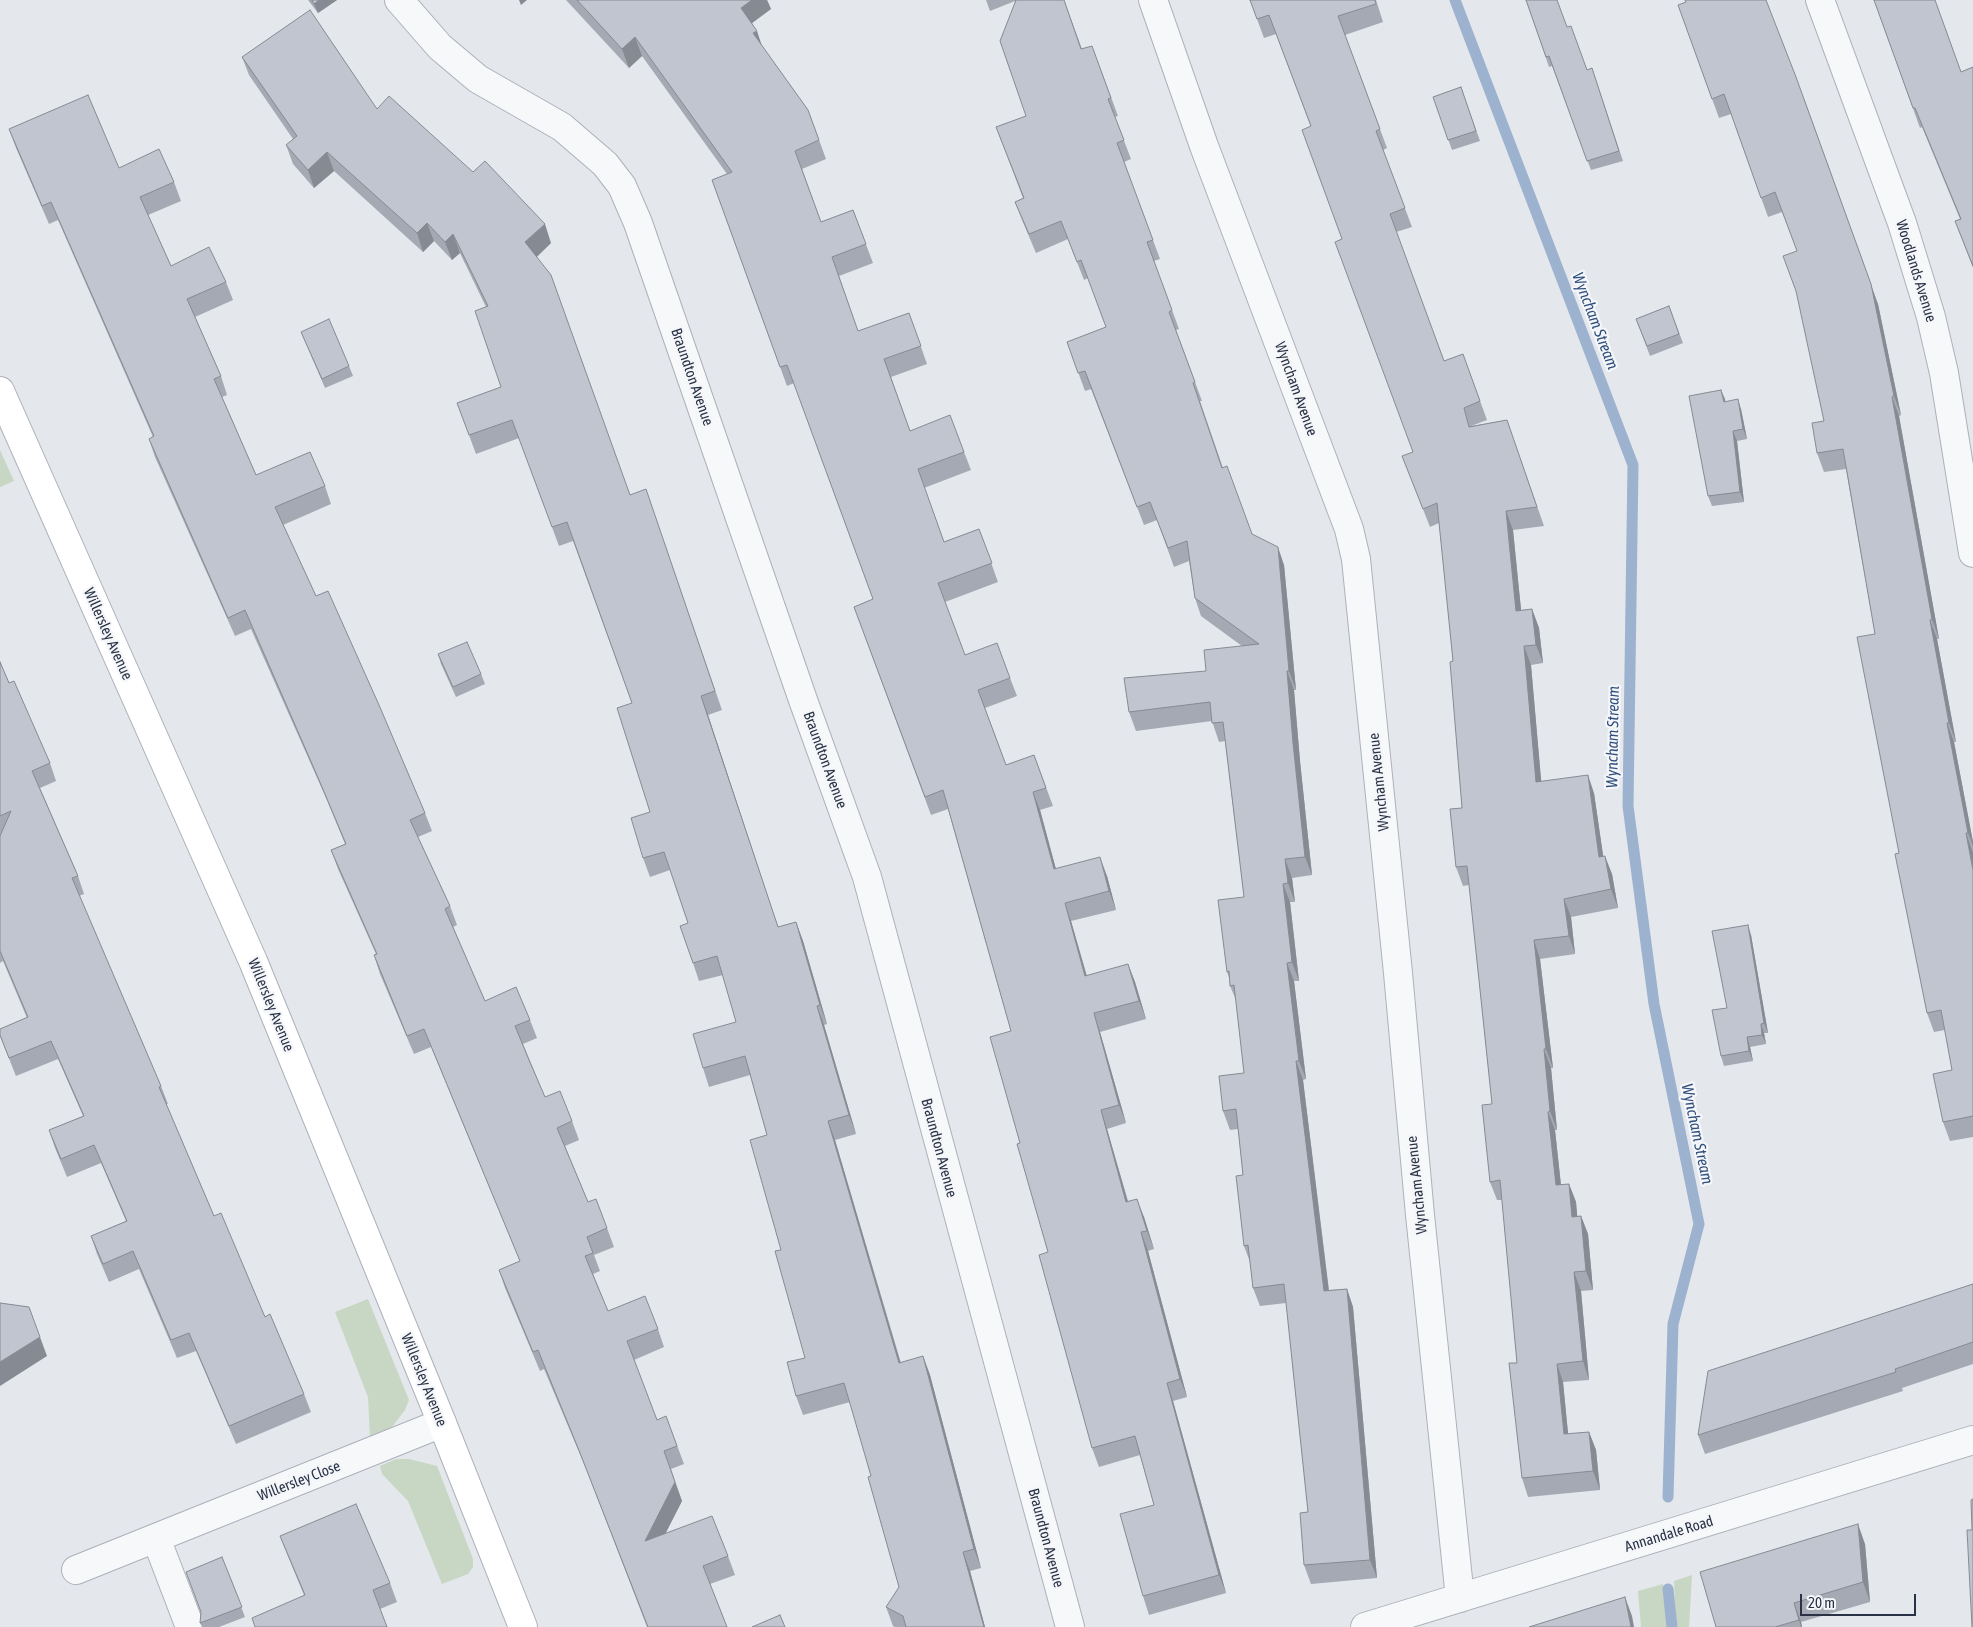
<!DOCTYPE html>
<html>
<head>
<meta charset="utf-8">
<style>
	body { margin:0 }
	#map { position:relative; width:1973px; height:1627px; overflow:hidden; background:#e4e7ec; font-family:"Asap Condensed",sans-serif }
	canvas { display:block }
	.scale { position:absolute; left:1800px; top:1594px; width:116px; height:22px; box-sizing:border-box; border:2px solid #2a3346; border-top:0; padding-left:6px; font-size:15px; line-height:18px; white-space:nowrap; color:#2a3346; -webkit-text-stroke:4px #f4f6f9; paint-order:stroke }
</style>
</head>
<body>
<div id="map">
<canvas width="1973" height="1627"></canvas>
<div class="scale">20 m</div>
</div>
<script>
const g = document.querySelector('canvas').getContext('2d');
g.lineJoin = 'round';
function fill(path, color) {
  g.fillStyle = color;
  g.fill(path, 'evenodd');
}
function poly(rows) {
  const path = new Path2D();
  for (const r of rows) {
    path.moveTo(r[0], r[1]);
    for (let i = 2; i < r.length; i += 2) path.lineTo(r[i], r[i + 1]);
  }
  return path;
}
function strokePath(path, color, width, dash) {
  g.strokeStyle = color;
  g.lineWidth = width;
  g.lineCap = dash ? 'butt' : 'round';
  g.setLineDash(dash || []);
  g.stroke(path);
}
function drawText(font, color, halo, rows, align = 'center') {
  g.font = font + ' "Asap Condensed",sans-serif';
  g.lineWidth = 4.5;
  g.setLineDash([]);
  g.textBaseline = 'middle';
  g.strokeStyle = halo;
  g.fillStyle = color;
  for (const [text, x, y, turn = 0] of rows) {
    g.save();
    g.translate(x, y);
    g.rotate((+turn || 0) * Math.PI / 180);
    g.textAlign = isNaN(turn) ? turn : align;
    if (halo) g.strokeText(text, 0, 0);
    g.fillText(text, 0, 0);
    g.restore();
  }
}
const green = poly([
	[0,450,14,481,0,487],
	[368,1299,409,1400,405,1410,392,1427,385,1432,370,1439,368,1397,335,1312],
	[396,1459,409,1459,437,1466,473,1559,473,1567,468,1574,442,1584,408,1501,382,1474,380,1466],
	[1692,1575,1689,1627,1676,1627,1674,1581],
	[1663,1584,1667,1627,1641,1627,1638,1591]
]);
const stream = poly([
	[1455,0,1633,465,1628,806,1654,1004,1699,1224,1673,1324,1668,1497],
	[1668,1589,1672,1627]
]);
const street = poly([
	[399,0,440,47,478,79,562,127,605,164,622,186,638,223,803,700,867,877,1070,1627],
	[1153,0,1204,146,1349,529,1356,559,1398,973,1420,1215,1460,1598],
	[1820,0,1902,223,1931,317,1944,373,1973,553],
	[156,1538,190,1627],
	[76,1570,442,1423],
	[1365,1627,1973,1440]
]);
const secondary = poly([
	[0,391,253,961,440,1418,523,1627]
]);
const wall = poly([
	[308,0,337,0,318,13],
	[566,0,767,0,771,9,752,23,762,47,808,110,826,159,802,169,821,222,853,210,873,263,839,276,858,331,909,313,927,364,891,377,910,431,964,452,971,470,924,488,944,542,979,529,998,582,945,602,965,655,1010,678,1017,696,985,708,1006,765,1034,755,1053,806,1040,810,1056,869,1107,876,1116,910,1071,921,1087,976,1128,964,1135,982,1146,1019,1100,1032,1126,1123,1107,1129,1128,1201,1144,1217,1154,1249,1148,1251,1187,1397,1173,1401,1226,1593,1149,1615,1143,1596,1154,1505,1140,1455,1099,1467,1092,1448,1048,1252,1020,1143,1011,1031,948,809,931,815,854,607,873,599,794,383,787,386,712,180,727,174,642,56,629,68],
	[986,0,1064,0,1082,49,1092,46,1118,116,1115,117,1131,159,1124,162,1160,259,1154,261,1179,329,1176,330,1202,401,1200,401,1223,468,1252,534,1284,565,1296,690,1294,690,1300,761,1312,875,1292,878,1295,902,1290,902,1299,981,1294,981,1306,1079,1303,1080,1329,1290,1347,1289,1353,1307,1377,1578,1311,1584,1304,1565,1308,1512,1286,1303,1260,1306,1253,1288,1250,1262,1244,1246,1243,1175,1238,1129,1230,1130,1223,1111,1244,1073,1236,1000,1230,986,1230,980,1227,972,1244,897,1225,741,1219,742,1212,721,1136,731,1129,712,1206,671,1242,646,1201,616,1195,598,1189,561,1174,567,1157,520,1144,525,1091,389,1085,391,1067,342,1106,327,1088,278,1084,280,1068,239,1036,253,1022,220,1015,202,1023,198,996,127,1026,116,1015,1,990,11],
	[1250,0,1376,0,1383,22,1345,35,1387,148,1383,150,1412,227,1396,232,1444,361,1463,354,1487,420,1471,426,1507,420,1544,526,1513,530,1521,610,1532,609,1539,628,1543,663,1531,665,1541,781,1594,793,1603,856,1612,874,1618,908,1571,917,1575,954,1540,959,1553,1068,1551,1068,1557,1130,1555,1130,1561,1185,1569,1184,1576,1202,1577,1216,1581,1216,1588,1234,1593,1290,1581,1291,1589,1380,1563,1382,1568,1434,1589,1432,1596,1450,1600,1490,1528,1497,1522,1478,1517,1363,1502,1200,1497,1200,1490,1182,1492,1104,1469,885,1463,886,1456,867,1462,808,1453,661,1439,523,1430,527,1402,456,1413,452,1342,239,1311,127,1276,34,1264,38],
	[1526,0,1567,27,1587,70,1592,68,1623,161,1591,170,1552,66,1549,67],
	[1874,0,1961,72,1973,67,1973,268,1955,221,1960,219,1922,127,1920,128],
	[1678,5,1878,304,1901,415,1899,416,1939,639,1937,639,1956,742,1954,742,1973,842,1973,1137,1950,1141,1943,1122,1952,1070,1945,1030,1934,1032,1927,1013,1899,853,1875,634,1846,469,1824,472,1817,453,1824,421,1797,251,1782,212,1768,217,1731,114,1719,118],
	[242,57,377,109,551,243,537,257,630,495,652,508,722,710,708,715,778,927,796,922,803,941,827,1024,824,1025,856,1134,835,1140,901,1363,923,1356,930,1375,981,1568,970,1571,985,1627,895,1627,893,1626,886,1607,899,1587,871,1476,850,1402,803,1415,796,1396,805,1358,781,1250,767,1135,750,1075,709,1087,703,1068,736,1022,723,975,699,981,693,963,688,923,670,870,650,877,643,858,650,812,632,703,573,541,559,546,519,438,476,454,457,403,501,387,486,307,460,253,452,260,434,241,423,252,334,171,314,188,293,164,286,145,293,139,249,75],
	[1461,87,1480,141,1452,150,1433,97],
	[9,129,119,168,174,182,181,201,148,215,171,266,226,282,233,300,195,317,221,376,227,395,222,397,256,475,325,486,331,504,283,525,316,596,425,813,432,831,418,837,450,906,457,925,453,927,485,1001,530,1020,537,1038,523,1044,545,1097,572,1121,579,1140,565,1146,588,1202,607,1228,614,1247,594,1255,600,1271,593,1274,608,1311,658,1329,664,1347,634,1360,657,1420,666,1416,684,1464,671,1469,682,1501,665,1534,728,1556,735,1575,710,1584,727,1627,647,1627,587,1471,544,1369,540,1371,505,1288,499,1270,520,1261,431,1047,414,1054,380,974,374,955,376,954,338,869,331,850,345,844,326,798,251,629,235,636,155,457,149,439,153,437,58,220,49,224,16,148],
	[1669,306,1683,343,1650,356,1636,319],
	[301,332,349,366,353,376,325,388],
	[1721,390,1725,402,1741,409,1747,439,1737,441,1744,502,1712,506,1708,496],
	[438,654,481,674,485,684,456,697,441,664],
	[0,662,9,683,50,763,56,781,40,788,78,876,84,894,79,896,161,1086,168,1104,166,1104,214,1216,304,1394,311,1412,236,1444,196,1351,177,1358,139,1269,109,1282,97,1254,91,1236,126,1221,101,1163,67,1177,55,1148,49,1130,83,1116,58,1059,16,1076,0,1036,27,1018,3,961,0,963],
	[1751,935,1768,1033,1764,1033,1766,1044,1750,1047,1753,1061,1724,1066,1721,1056,1727,1008],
	[1973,1284,1973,1364,1902,1388,1903,1391,1705,1454,1698,1435],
	[280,1536,390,1583,397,1602,380,1609,304,1595,287,1554],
	[1865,1544,1870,1602,1801,1622,1802,1627,1716,1627],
	[222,1557,245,1617,219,1627,202,1627,200,1623]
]);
const shadedWall = poly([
	[319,0,337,0,318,13,314,4],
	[519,0,527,0,521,5],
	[752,0,767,0,771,9,748,26,741,8],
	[757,31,763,49,753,33],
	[635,37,642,56,629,68,622,49],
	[1803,96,1878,304,1901,415,1894,396],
	[327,152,334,171,314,188,308,170],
	[427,223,434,241,423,252,417,233],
	[545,224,551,243,532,261,525,242],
	[453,234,460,253,452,260,445,242],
	[1721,390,1725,399,1727,412,1724,402],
	[1892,397,1899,416,1939,639,1932,619],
	[1738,399,1741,409,1747,439,1743,429],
	[1733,431,1737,441,1744,502,1740,492],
	[1506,511,1513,530,1523,629,1516,611],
	[1278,547,1284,565,1296,690,1289,671],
	[1532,609,1539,628,1543,663,1536,645],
	[1930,620,1937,639,1956,742,1949,723],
	[1524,646,1531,665,1543,801,1536,782],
	[1287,671,1294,690,1300,761,1312,875,1305,857,1293,743],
	[701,696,708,715,784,946,778,927],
	[1947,723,1954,742,1973,842,1973,846,1968,833],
	[1588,775,1594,793,1606,875,1599,857],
	[1033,792,1040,810,1061,888,1054,869],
	[1966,833,1973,853,1973,870],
	[1605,856,1612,874,1618,908,1611,889],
	[1100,857,1107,876,1116,910,1109,891],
	[1285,859,1292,878,1295,902,1288,883],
	[1283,884,1290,902,1299,981,1292,962],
	[1564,899,1571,917,1575,954,1569,936],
	[1065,903,1071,921,1092,995,1085,976],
	[796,922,803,941,827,1024,820,1005],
	[1748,925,1751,935,1768,1033,1764,1023],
	[1534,940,1540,959,1553,1068,1546,1049],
	[1287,963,1294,981,1306,1079,1299,1061],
	[1128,964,1135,982,1146,1019,1139,1001],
	[817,1006,824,1025,856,1134,849,1115],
	[1094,1013,1100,1032,1126,1123,1119,1105],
	[1761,1024,1764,1033,1766,1044,1762,1035],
	[1747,1037,1750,1047,1753,1061,1749,1051],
	[1544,1049,1551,1068,1557,1130,1550,1111],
	[1296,1061,1303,1080,1331,1309,1324,1291],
	[1101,1110,1107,1129,1133,1220,1126,1202],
	[1548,1112,1555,1130,1563,1204,1556,1185],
	[828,1121,835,1140,906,1382,899,1363],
	[1569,1184,1576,1202,1579,1235,1572,1217],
	[1137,1199,1144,1217,1154,1249,1147,1231],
	[1581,1216,1588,1234,1593,1290,1586,1271],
	[1141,1232,1148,1251,1187,1397,1180,1379],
	[1574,1272,1581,1291,1589,1380,1583,1361],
	[1347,1289,1353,1307,1377,1578,1370,1560],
	[40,1337,47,1356,0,1386,0,1362],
	[923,1356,930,1375,981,1568,974,1549],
	[1557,1364,1563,1382,1570,1453,1564,1434],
	[1167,1383,1173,1401,1226,1593,1219,1575],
	[1589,1432,1596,1450,1600,1490,1593,1471],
	[675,1482,682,1501,652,1560,645,1541],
	[1858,1524,1865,1544,1870,1602,1863,1582],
	[963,1552,970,1571,985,1627,984,1627],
	[1625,1597,1632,1616,1634,1627,1631,1627],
	[1794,1603,1801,1622,1802,1627,1801,1627,1799,1620]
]);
const building = poly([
	[312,0,319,0,314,4,312,0],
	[577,0,752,0,741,8,757,31,753,33,808,110,819,140,795,151,821,222,853,210,866,244,832,257,858,331,909,313,921,346,884,359,910,431,950,415,964,452,918,469,944,542,979,529,992,563,938,583,965,655,997,643,1010,678,978,690,1006,765,1034,755,1046,788,1033,792,1054,869,1100,857,1109,891,1065,903,1085,976,1128,964,1139,1001,1094,1013,1119,1105,1101,1110,1126,1202,1137,1199,1147,1231,1141,1232,1180,1379,1167,1383,1219,1575,1143,1596,1120,1514,1154,1505,1135,1436,1092,1448,1039,1255,1048,1252,1017,1144,1020,1143,990,1037,1011,1031,943,790,925,797,854,607,873,599,787,365,780,367,712,180,732,172,635,37,622,49,577,0],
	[1016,0,1064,0,1081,49,1092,46,1111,98,1108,99,1124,140,1117,143,1153,240,1147,242,1172,310,1169,312,1195,382,1193,383,1222,468,1227,466,1252,534,1278,547,1289,671,1287,671,1293,743,1305,857,1285,859,1288,883,1283,884,1292,962,1287,963,1299,1061,1296,1061,1324,1291,1347,1289,1370,1560,1304,1565,1300,1513,1308,1512,1284,1284,1253,1288,1248,1245,1244,1246,1236,1176,1243,1175,1236,1109,1223,1111,1219,1076,1244,1073,1234,985,1230,986,1229,971,1227,972,1218,900,1244,897,1223,722,1212,723,1210,702,1129,712,1124,678,1206,671,1204,650,1259,644,1195,598,1187,541,1168,548,1150,502,1137,507,1085,371,1078,373,1067,342,1106,327,1081,260,1077,262,1061,221,1029,234,1015,202,1024,198,996,127,1026,116,1000,41,1016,0],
	[1250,0,1375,0,1376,4,1338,16,1380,129,1376,131,1405,208,1390,214,1444,361,1463,354,1480,401,1464,408,1469,427,1507,420,1537,507,1506,511,1516,611,1532,609,1536,645,1524,646,1536,782,1588,775,1599,857,1605,856,1611,889,1564,899,1569,936,1534,940,1546,1049,1544,1049,1550,1111,1548,1112,1556,1185,1569,1184,1572,1217,1581,1216,1586,1271,1574,1272,1583,1361,1557,1364,1564,1434,1589,1432,1593,1471,1522,1478,1509,1363,1517,1363,1500,1180,1490,1182,1482,1105,1492,1104,1467,866,1456,867,1450,809,1462,808,1450,662,1453,661,1437,503,1423,509,1402,456,1413,452,1335,242,1342,239,1302,130,1311,126,1269,15,1257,19,1250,0],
	[1526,0,1557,0,1567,27,1571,26,1587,70,1592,68,1619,151,1587,161,1549,56,1546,57,1526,0],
	[1685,0,1766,0,1796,77,1871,284,1894,396,1892,397,1932,619,1930,620,1949,723,1947,723,1968,833,1966,833,1973,870,1973,1116,1943,1122,1933,1074,1952,1070,1941,1010,1927,1013,1895,854,1899,853,1857,637,1875,634,1843,449,1817,453,1812,423,1824,421,1796,291,1783,256,1797,251,1775,192,1761,198,1724,94,1712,99,1678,5,1686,2,1685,0],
	[1874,0,1935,0,1961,72,1973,67,1973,266,1955,221,1961,219,1915,108,1913,108,1874,0],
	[310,10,377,109,389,96,473,172,485,161,545,224,525,242,551,275,630,495,646,489,715,691,701,696,778,927,796,922,820,1005,817,1006,849,1115,828,1121,899,1363,923,1356,974,1549,963,1552,984,1627,906,1627,903,1616,886,1607,899,1587,868,1477,871,1476,844,1383,796,1396,787,1362,805,1358,775,1251,781,1250,750,1140,767,1135,745,1056,703,1068,693,1034,736,1022,717,956,693,963,680,926,688,923,664,852,643,858,631,818,650,812,617,708,632,703,567,522,552,527,512,420,469,435,457,403,501,387,475,311,488,306,453,234,445,242,427,223,417,233,327,152,308,170,286,145,297,136,242,57,310,10],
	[1461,87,1476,131,1448,140,1433,97,1461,87],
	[88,95,119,168,159,149,174,182,140,197,171,266,209,247,226,282,187,299,221,376,214,379,256,475,310,452,325,486,275,507,316,596,328,591,379,705,425,813,410,820,450,906,445,909,485,1001,516,987,530,1020,515,1026,529,1060,545,1097,560,1091,572,1121,557,1128,588,1202,596,1199,607,1228,587,1237,593,1253,585,1256,608,1311,645,1296,658,1329,627,1341,657,1420,666,1416,677,1446,664,1451,675,1482,645,1541,712,1516,728,1556,703,1566,727,1627,648,1627,580,1453,538,1350,533,1352,499,1270,520,1261,424,1029,407,1036,374,955,377,954,331,850,346,844,319,780,245,610,228,618,149,439,154,436,51,202,42,206,9,129,88,95],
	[1669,306,1679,334,1647,346,1636,319,1669,306],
	[329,319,349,366,322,379,301,332,329,319],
	[1721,390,1724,402,1738,399,1743,429,1733,431,1740,492,1708,496,1689,396,1721,390],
	[467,642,481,674,453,687,438,654,467,642],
	[0,662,9,683,14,681,50,763,32,771,78,876,72,878,161,1086,159,1087,214,1216,221,1213,265,1317,270,1314,304,1394,229,1426,189,1333,171,1340,133,1251,103,1264,91,1236,127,1221,94,1145,61,1159,49,1130,84,1116,51,1041,9,1058,0,1035,0,1029,28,1017,0,951,0,836,11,811,0,816,0,662],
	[1748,925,1764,1023,1761,1024,1762,1035,1747,1037,1749,1051,1721,1056,1712,1010,1727,1008,1712,931,1748,925],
	[1973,1284,1973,1342,1895,1369,1896,1372,1698,1435,1708,1371,1973,1284],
	[0,1303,29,1307,40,1337,0,1362,0,1303],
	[1973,1499,1973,1627,1972,1627,1967,1530,1972,1530,1971,1500,1973,1499],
	[356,1504,390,1583,373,1590,387,1627,255,1627,252,1618,305,1595,280,1536,356,1504],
	[1858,1524,1863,1582,1794,1603,1799,1620,1775,1627,1716,1627,1700,1572,1858,1524],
	[222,1557,242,1607,200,1623,201,1612,186,1572,222,1557],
	[1625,1597,1631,1627,1529,1627,1625,1597],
	[780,1615,785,1627,752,1627,780,1615]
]);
const streetNames = [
	["Woodlands Avenue",1916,271,73],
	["Braundton Avenue",692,377,71],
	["Wyncham Avenue",1296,389,70],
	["Willersley Avenue",108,634,66],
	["Braundton Avenue",825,760,70],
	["Wyncham Avenue",1379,782,-96],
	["Willersley Avenue",271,1005,68],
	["Braundton Avenue",939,1148,75],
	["Wyncham Avenue",1417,1185,-96],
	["Willersley Avenue",424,1380,68],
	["Willersley Close",299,1481,-21],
	["Annandale Road",1669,1534,-17],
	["Braundton Avenue",1046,1538,75]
];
const waterNames = [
	["Wyncham Stream",1595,321,69],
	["Wyncham Stream",1613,737,-89],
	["Wyncham Stream",1697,1134,78]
];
fill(green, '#c8d7c4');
strokePath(stream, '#9db2ce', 11);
strokePath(street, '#acb1ba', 30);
strokePath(secondary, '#acb1ba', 30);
strokePath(street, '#f7f8fa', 28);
strokePath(secondary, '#fff', 28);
fill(wall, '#a5a9b3');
fill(shadedWall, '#868a92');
fill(building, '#c0c5d0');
strokePath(building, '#868a92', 1);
drawText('15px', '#2a3346', '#f4f6f9', streetNames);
drawText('italic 16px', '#314f7d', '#f4f6f9', waterNames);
</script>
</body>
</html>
